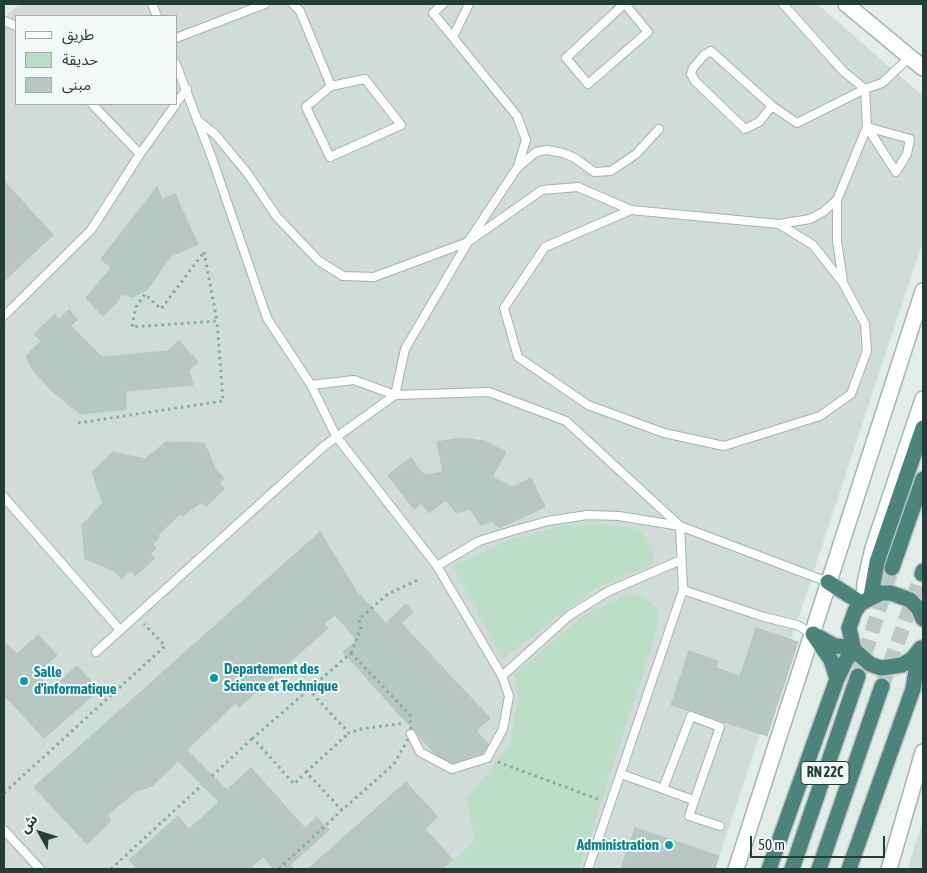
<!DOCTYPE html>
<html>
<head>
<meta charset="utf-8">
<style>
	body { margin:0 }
	#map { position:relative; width:927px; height:873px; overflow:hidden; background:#e2ece8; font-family:"Asap Condensed","Noto Sans Arabic",sans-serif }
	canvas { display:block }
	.frame { position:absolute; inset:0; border:5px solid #233d37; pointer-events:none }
	.legend { position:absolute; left:15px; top:15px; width:162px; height:90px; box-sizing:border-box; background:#f3f9f6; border:1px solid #a0aeaa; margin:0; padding:6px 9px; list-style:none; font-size:15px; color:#233d37 }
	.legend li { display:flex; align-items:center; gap:10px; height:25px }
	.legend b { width:25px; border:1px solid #a0aeaa }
	.north { position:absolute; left:15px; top:808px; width:50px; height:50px; -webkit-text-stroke:4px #f3f9f6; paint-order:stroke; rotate:309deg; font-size:14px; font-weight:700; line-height:20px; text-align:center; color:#233d37 }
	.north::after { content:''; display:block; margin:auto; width:18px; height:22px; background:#233d37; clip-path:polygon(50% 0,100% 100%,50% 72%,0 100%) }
	.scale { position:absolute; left:750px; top:836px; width:135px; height:22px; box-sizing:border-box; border:2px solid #233d37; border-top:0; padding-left:6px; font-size:15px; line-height:18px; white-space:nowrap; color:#233d37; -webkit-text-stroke:4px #f3f9f6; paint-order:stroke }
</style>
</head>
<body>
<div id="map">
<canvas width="927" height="873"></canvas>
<div class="frame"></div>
<ul class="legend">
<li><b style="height:6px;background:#fff"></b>طريق</li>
<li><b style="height:14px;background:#bcddc6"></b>حديقة</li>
<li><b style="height:14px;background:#b8c7c1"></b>مبنى</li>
</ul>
<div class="north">ش</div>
<div class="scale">50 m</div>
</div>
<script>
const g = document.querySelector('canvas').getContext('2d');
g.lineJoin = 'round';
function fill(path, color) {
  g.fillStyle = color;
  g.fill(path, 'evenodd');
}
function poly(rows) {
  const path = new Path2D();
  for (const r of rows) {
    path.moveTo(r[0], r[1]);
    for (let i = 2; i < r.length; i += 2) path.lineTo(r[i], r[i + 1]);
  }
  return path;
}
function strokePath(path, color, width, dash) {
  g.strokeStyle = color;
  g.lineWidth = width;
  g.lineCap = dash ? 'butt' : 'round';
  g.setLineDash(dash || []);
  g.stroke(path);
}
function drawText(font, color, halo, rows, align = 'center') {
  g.font = font + ' "Asap Condensed",sans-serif';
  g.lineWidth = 4;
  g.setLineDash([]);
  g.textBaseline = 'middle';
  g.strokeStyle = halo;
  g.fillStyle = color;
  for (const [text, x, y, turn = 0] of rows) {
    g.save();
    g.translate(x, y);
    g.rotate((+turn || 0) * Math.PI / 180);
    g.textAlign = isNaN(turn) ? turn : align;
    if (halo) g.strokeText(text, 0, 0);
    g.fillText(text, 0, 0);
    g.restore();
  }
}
const built = poly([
	[20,4,817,4,923,96,923,241,715,869,4,869,4,18],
	[16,16,176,16,176,104,16,104],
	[923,819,923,869,908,869,909,865]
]);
const green = poly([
	[604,524,637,529,648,540,654,551,654,560,649,566,594,589,503,659,453,566,506,541,566,525],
	[631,593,644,598,658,608,657,629,579,869,446,869,475,841,467,799,510,745,518,696,514,674,587,613]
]);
const building = poly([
	[4,181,53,235,4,281,4,181],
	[157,187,162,200,175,194,198,244,171,256,147,290,132,297,121,294,118,301,103,316,86,298,111,268,101,259,157,187],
	[69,310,78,319,71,326,102,357,168,351,179,341,198,362,189,370,193,385,126,391,126,409,80,414,52,391,32,369,26,356,41,341,34,334,55,314,58,320,69,310],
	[461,438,484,441,506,452,492,477,512,487,531,478,545,507,499,528,493,521,481,525,470,509,456,513,446,500,429,513,421,503,414,509,388,475,411,458,424,475,443,472,437,442,461,438],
	[166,442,204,443,216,470,224,478,219,484,225,488,207,506,202,502,182,516,180,514,158,535,159,538,153,544,156,548,150,554,155,558,135,576,130,571,122,579,113,570,85,559,82,525,103,503,92,472,113,452,145,459,166,442],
	[320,532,357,592,386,623,406,604,413,612,401,623,490,718,476,731,490,746,472,763,445,765,343,652,357,640,335,615,324,624,328,628,239,707,235,703,187,750,227,790,251,768,305,828,317,817,329,830,290,865,294,869,274,869,263,857,249,869,137,869,129,860,178,816,189,829,219,802,178,761,152,786,136,791,107,815,111,821,87,844,34,787,320,532],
	[756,628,798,642,767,736,671,705,689,651,718,661,716,668,740,676,756,628],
	[38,635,57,655,37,674,51,689,77,666,99,690,44,738,4,695,4,642,17,654,38,635],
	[406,782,438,817,425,829,453,860,442,869,308,869,406,782],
	[635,828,654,834,643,869,621,869,635,828],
	[654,834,719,856,715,869,643,869,654,834]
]);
const trunkTunnel = poly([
	[858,676,892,568],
	[882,686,922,574]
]);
const path = poly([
	[204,252,217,321,132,327,136,307,145,294,161,309,204,252],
	[78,423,223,401,217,321],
	[351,653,410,715,411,734,394,764,342,810,306,772,294,784,253,738,351,653],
	[351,653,361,629,359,619,388,594,420,579],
	[308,689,349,733,361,729,405,723],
	[498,762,600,800],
	[306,772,349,733],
	[212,776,253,738],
	[4,793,165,646,144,624],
	[111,869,202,785],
	[279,869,342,810]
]);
const service = poly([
	[152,4,157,16],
	[293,4,300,11,331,86],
	[443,4,433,13,517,116,526,140,518,166],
	[624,4,566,58,588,84,648,32,625,4],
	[4,21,16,26],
	[453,37,469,4],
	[176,38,265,4],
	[176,64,213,161,267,318,311,385,336,436,437,566,502,676,509,696,503,729,487,758,452,769,420,752,411,734],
	[365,79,401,125,330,157,306,107,331,86,365,79],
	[176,103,187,89],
	[92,104,140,154,176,104],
	[772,106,759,122,745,129,695,81,691,74,693,68,704,55,711,51,772,106,797,123,865,89,843,71,783,4],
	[197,120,215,134,248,174,277,217,319,261,343,276,374,277,468,242,517,168,536,152,547,150,563,153,575,158,594,172,611,171,636,154,659,129],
	[837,200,837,241,843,282],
	[779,224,810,219,823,212,837,200,867,127,896,172,907,154,910,139,867,127,865,89,882,83,909,58],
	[4,316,91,230,140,154],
	[311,385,354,380,395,395,405,349,468,242,542,190,578,187,631,210,779,224,813,245,843,283,865,324,867,351,851,394,820,416,724,446,664,433,588,405,518,357,504,308,545,247,631,210],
	[4,497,120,630],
	[437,566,479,541,515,530,548,521,587,515,619,516,680,526,828,582],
	[683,590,764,617,797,625,813,634],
	[96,652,324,446,395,395,489,392,566,421,680,526,683,590,588,869],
	[502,676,570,615,609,591,681,560],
	[621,774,663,789],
	[693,800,663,789,691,716,720,727,689,816,720,826],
	[4,830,40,869]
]);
const secondary = poly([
	[846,4,923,68],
	[864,601,865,583,873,548,923,399],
	[736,869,923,291],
	[889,869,923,752]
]);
const trunk = poly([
	[892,568,923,479],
	[922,574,923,571],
	[828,582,861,603],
	[871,596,877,562,923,428],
	[813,634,831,660,837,679],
	[817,636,835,646,853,647],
	[921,648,912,659,902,665,881,668,870,664,854,650,849,628,855,611,861,603,881,593,891,593,910,600,918,608,923,619],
	[769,869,837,679,846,660,854,650],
	[792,869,858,676],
	[819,869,882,686],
	[849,869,913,689,919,651]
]);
const markers = [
	[214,678,5,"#0f9aa8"],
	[24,681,5,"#0f9aa8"],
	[669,845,5,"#0f9aa8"]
];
const shields = [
	[825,773,48]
];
const shieldNames = [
	["RN 22C",825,773]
];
const cultureNames = [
	["Departement des",224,669],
	["Science et Technique",224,686],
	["Salle",34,672],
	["d'informatique",34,689],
	["Administration",659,845,"right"]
];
fill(built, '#d0dcd7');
fill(green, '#bcddc6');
fill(building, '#b8c7c1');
strokePath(building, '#b5c5bf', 1);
strokePath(trunkTunnel, '#bcc9c5', 15, [15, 8]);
strokePath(service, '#a5b4af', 10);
strokePath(secondary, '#a1b7b0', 18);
strokePath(trunk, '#c1c9c7', 18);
strokePath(path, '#83afa3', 3, [2.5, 4]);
strokePath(service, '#fff', 8);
strokePath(secondary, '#fff', 15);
strokePath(trunk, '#4c847a', 15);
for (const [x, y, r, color] of markers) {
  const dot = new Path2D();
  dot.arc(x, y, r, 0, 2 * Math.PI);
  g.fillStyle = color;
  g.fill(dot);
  strokePath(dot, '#f3f9f6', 2);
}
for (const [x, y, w] of shields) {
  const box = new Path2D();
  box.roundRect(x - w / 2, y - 11.5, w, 23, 4);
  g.fillStyle = '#f3f9f6';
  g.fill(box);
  strokePath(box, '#233d37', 1);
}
drawText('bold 14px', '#233d37', null, shieldNames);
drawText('bold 15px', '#0d838f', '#f3f9f6', cultureNames, 'left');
</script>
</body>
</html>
